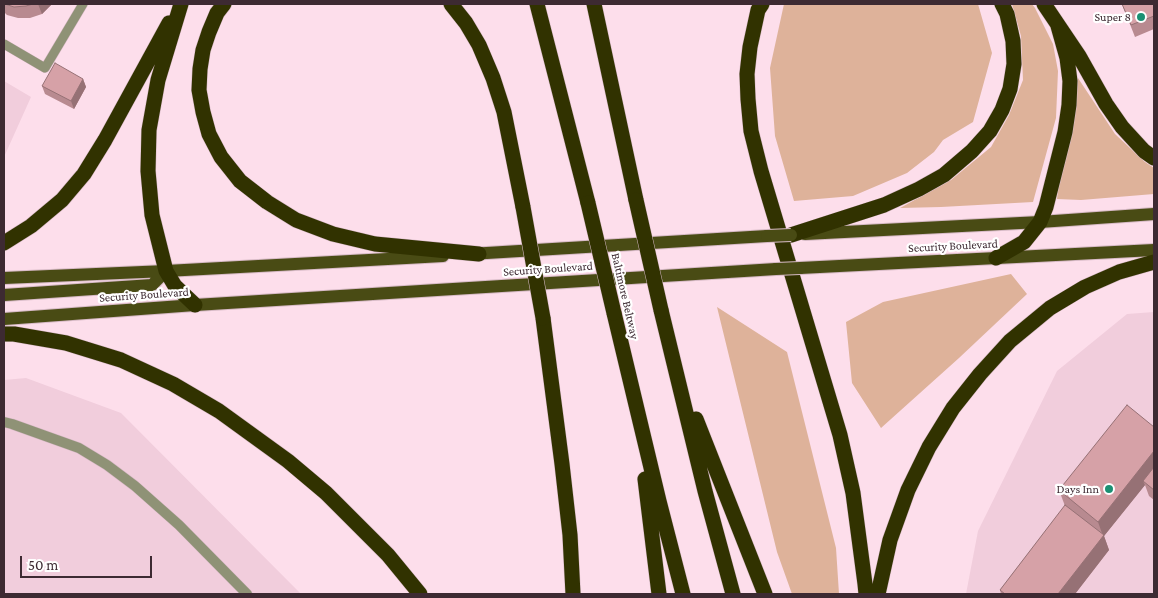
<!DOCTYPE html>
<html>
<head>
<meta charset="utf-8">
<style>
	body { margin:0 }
	#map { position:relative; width:1158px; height:598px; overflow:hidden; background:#fddeeb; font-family:"Crimson Pro",serif }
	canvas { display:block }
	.frame { position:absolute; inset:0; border:5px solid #3d2a32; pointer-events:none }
	.scale { position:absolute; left:20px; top:556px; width:132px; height:22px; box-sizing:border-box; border:2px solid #3d2a32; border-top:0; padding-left:6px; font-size:15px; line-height:18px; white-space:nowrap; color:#3d2a32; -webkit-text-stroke:4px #fff; paint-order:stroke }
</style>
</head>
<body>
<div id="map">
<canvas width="1158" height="598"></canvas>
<div class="frame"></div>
<div class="scale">50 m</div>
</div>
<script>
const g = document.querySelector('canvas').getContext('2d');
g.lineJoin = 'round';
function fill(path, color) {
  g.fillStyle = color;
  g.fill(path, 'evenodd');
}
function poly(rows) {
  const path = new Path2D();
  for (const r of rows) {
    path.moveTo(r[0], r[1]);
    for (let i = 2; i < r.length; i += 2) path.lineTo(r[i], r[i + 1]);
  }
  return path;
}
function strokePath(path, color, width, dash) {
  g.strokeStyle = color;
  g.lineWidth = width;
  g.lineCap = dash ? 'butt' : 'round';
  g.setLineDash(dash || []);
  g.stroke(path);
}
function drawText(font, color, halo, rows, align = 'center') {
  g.font = font + ' "Crimson Pro",serif';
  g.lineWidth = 4.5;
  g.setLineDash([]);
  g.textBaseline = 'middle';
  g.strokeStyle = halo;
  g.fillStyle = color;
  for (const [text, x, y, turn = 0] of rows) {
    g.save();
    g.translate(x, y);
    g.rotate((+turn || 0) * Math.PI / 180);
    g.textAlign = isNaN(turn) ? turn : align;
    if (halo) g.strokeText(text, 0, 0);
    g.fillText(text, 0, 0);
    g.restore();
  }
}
const built = poly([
	[4,81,31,97,4,157],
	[1154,312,1154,594,966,594,978,531,1057,371,1127,314],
	[26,378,121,413,301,594,4,594,4,380]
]);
const green = poly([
	[784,4,978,4,992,53,973,122,943,140,934,152,907,173,853,196,794,201,775,136,770,68],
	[1012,4,1032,4,1035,8,1053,44,1058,71,1056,118,1033,202,941,207,900,208,951,180,991,147,1009,115,1023,80,1021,36],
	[1078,78,1115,134,1145,162,1154,168,1154,194,1081,200,1057,199,1059,181,1074,113],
	[1011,274,1027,294,959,358,881,428,852,383,846,322,883,302],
	[717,307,787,352,836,548,839,594,792,594,777,552]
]);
const lane = poly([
	[4,44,45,68,83,4]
]);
const street = poly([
	[4,422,12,424,79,448,107,465,135,486,179,525,247,594]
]);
const primary = poly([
	[805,234,1040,222,1154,214],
	[470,254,767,236],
	[800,268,1154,250],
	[4,278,166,271,443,256],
	[4,295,152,285,166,271],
	[4,319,195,305,776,269]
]);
const highway = poly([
	[181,4,158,80,149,130,148,171,152,215,166,271,175,286,195,305],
	[224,4,217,13,209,32,203,50,200,69,199,90,203,112,209,134,221,157,240,181,267,202,296,220,333,234,375,244,479,254],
	[451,4,466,23,479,45,493,78,504,112,523,207],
	[537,4,588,203],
	[594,4,636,200],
	[762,4,758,10,750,47,747,74,748,99,751,131,761,171,840,435,853,493,865,584,866,594],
	[1044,4,1079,56,1106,104,1122,127,1144,151,1154,158],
	[791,235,884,205,919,189,944,175,972,151,990,131,1002,110,1010,89,1014,64,1013,41,1007,14,1002,4],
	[4,243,31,226,62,200,84,174,105,140,169,23],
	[996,258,1024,242,1040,222,1046,207,1065,132,1069,105,1070,81,1067,58,1058,26],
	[661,310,705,491,733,594],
	[614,313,659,501,683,594],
	[543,318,562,464,570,535,573,594],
	[4,334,14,334,66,343,121,360,173,384,219,411,288,461,326,493,388,555,420,594],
	[696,419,765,594],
	[645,479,659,594],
	[878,594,890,540,908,490,929,447,953,408,980,374,1010,341,1050,308,1085,287,1119,272,1154,262]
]);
const primaryBridge = poly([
	[767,236,791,235],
	[776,269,800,268]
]);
const highwayBridge = poly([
	[636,200,661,310],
	[588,203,614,313],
	[523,207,543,318]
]);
const wall = poly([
	[4,4,52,4,42,14,30,18,18,18,7,15,4,12],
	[1122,4,1154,4,1154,29,1135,37],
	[83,79,86,87,74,109,45,94,42,86],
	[1154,427,1154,500,1149,496,1145,485,1104,536,1109,550,1075,594,1001,594,1000,590,1065,506,1059,490]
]);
const shadedWall = poly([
	[38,4,52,4,42,14],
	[83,79,86,87,74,109,71,101],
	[1154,451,1154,473,1143,481,1145,485,1104,536,1109,550,1075,594,1058,594,1103,536,1098,522]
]);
const building = poly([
	[5,4,33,4,26,6,14,7,5,4],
	[1122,4,1154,4,1154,16,1131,25,1122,4],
	[55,63,83,79,71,101,42,86,55,63],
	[1127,405,1154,427,1154,451,1098,522,1059,490,1127,405],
	[1154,467,1154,490,1143,481,1154,467],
	[1065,505,1104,535,1058,594,1005,594,1000,590,1065,505]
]);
const markers = [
	[1141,17,5,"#1b9073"],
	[1109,489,5,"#1b9073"]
];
const poiNames = [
	["Super 8",1131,17],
	["Days Inn",1099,489]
];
const streetNames = [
	["Security Boulevard",953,246,-3],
	["Security Boulevard",548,269,-4],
	["Security Boulevard",144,295,-4],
	["Baltimore Beltway",625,296,77]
];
fill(built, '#f1cddc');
fill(green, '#deb29a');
strokePath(lane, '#d7bac6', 10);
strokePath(street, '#d7bac6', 11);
strokePath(primary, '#d7bac6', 14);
strokePath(highway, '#d7bac6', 16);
strokePath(lane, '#8f9276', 9);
strokePath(street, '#8f9276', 10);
strokePath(primary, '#494b14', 12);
strokePath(highway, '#313200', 15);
strokePath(primaryBridge, '#d7bac6', 14, []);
strokePath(highwayBridge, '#d7bac6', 16, []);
strokePath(primaryBridge, '#494b14', 12);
strokePath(highwayBridge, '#313200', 15);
fill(wall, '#b88a90');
fill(shadedWall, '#967175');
fill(building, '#d6a1a7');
strokePath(building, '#967175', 1);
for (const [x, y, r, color] of markers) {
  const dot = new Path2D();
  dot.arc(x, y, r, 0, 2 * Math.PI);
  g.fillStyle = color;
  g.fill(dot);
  strokePath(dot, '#fff', 2);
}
drawText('12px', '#3d2a32', '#fff', poiNames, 'right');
drawText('12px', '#3d2a32', '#fff', streetNames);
</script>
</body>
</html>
